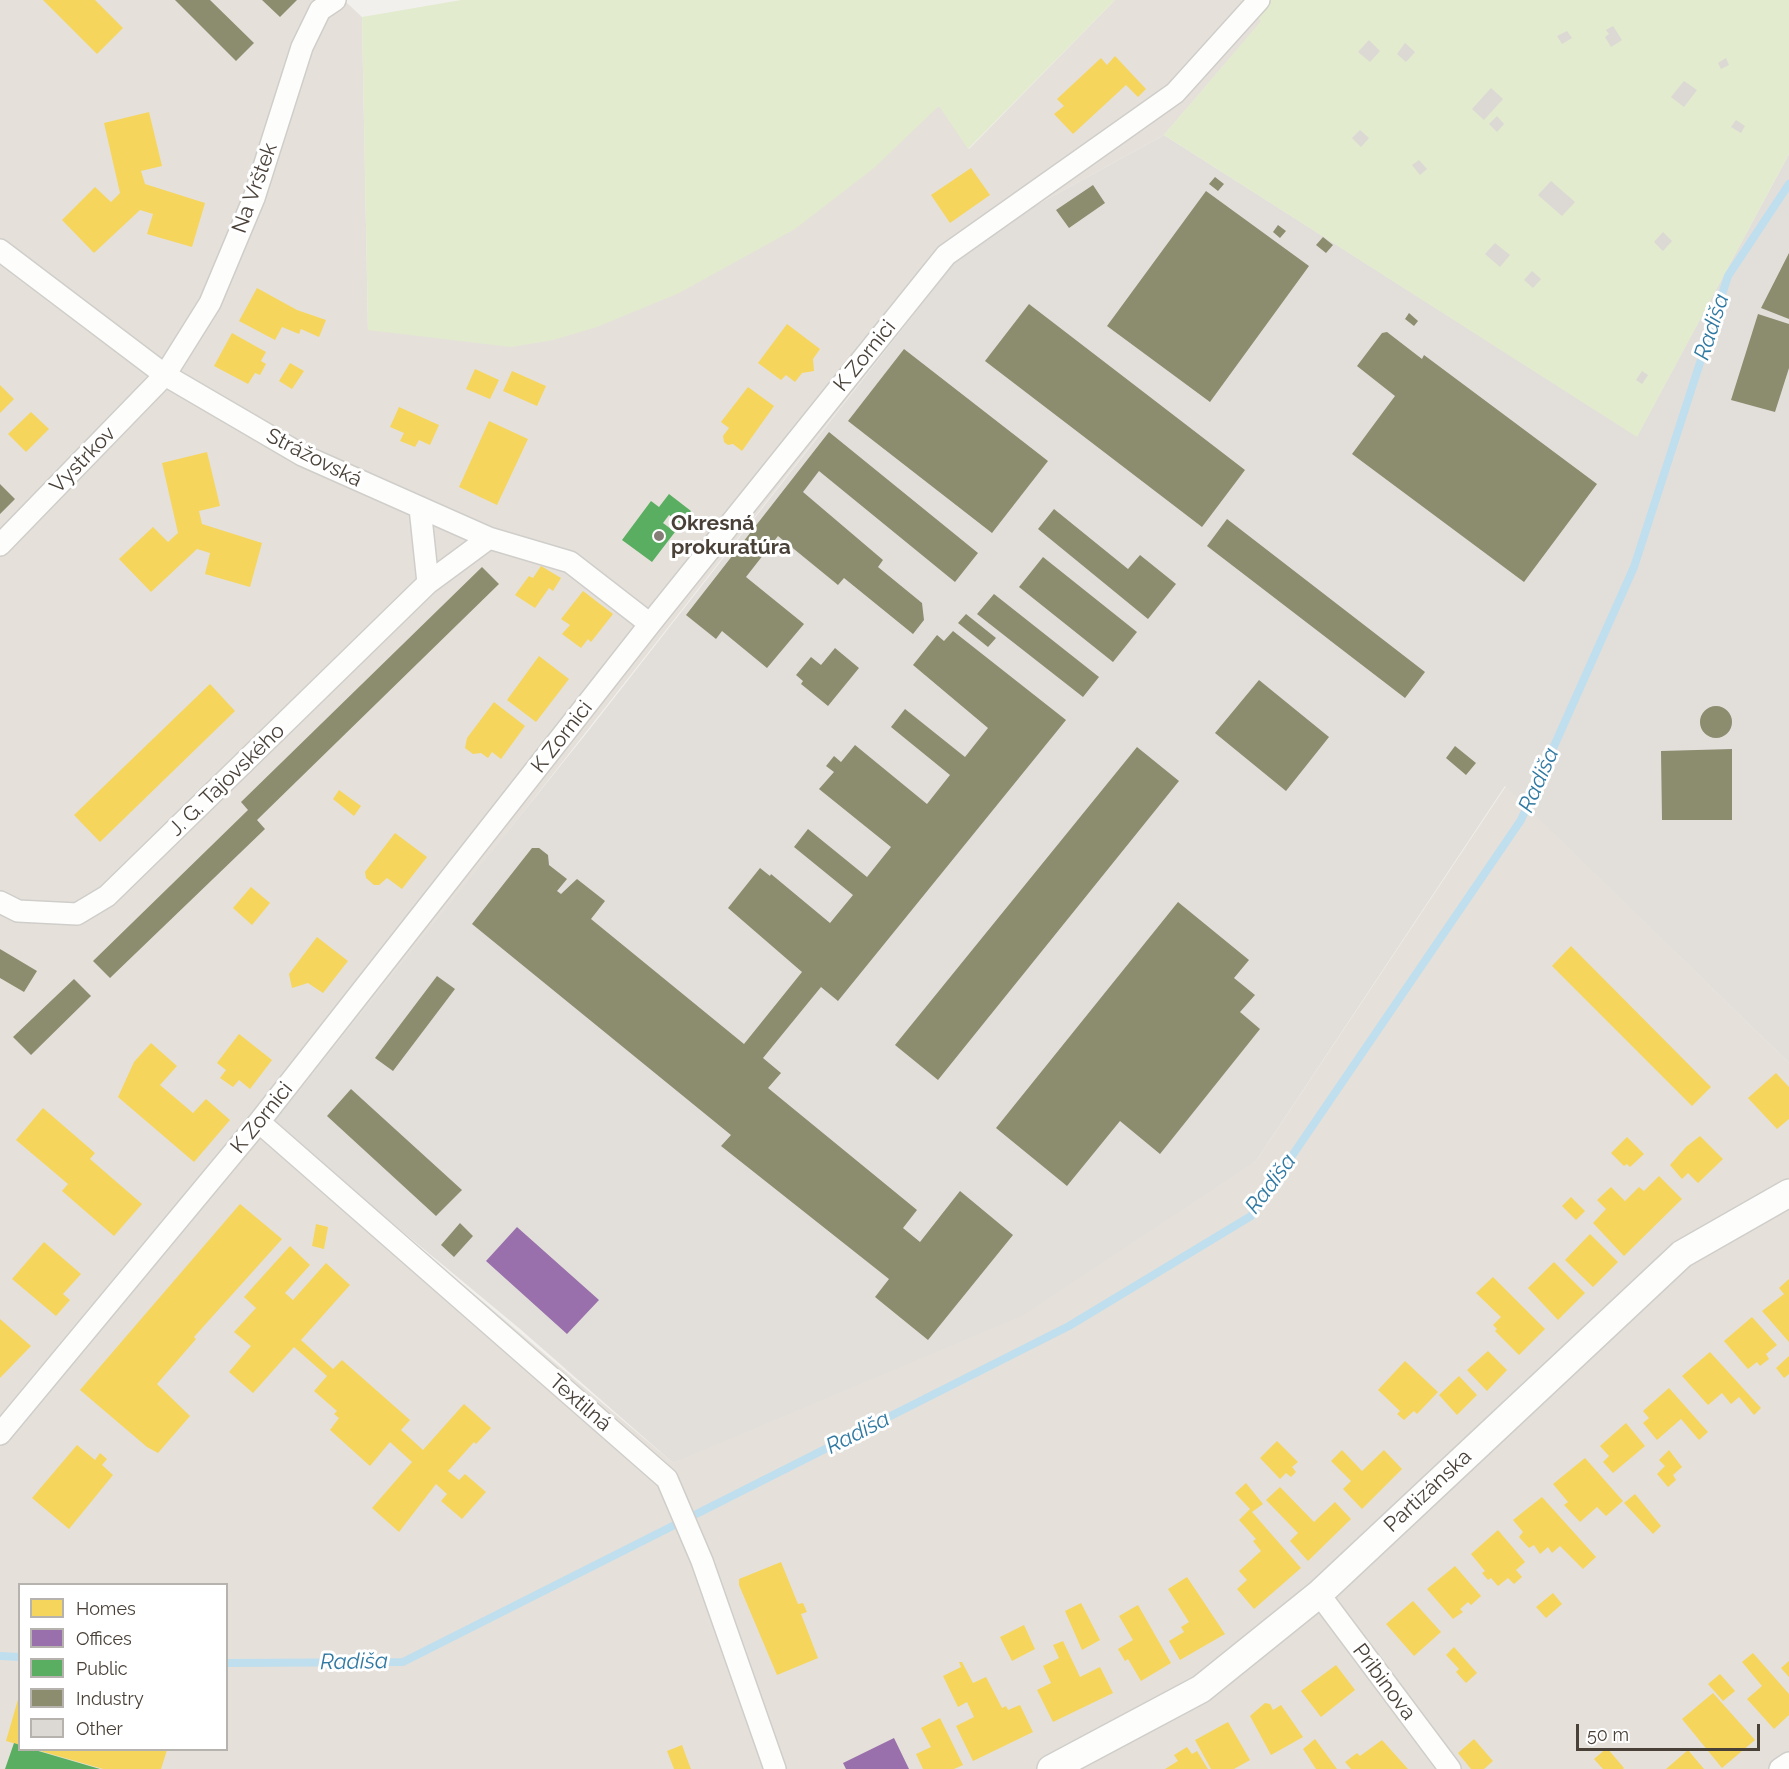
<!DOCTYPE html>
<html>
<head>
<meta charset="utf-8">
<style>
	body { margin:0 }
	#map { position:relative; width:1789px; height:1769px; overflow:hidden; background:#f2f0ed; font-family:Raleway,sans-serif }
	canvas { display:block }
	.legend { position:absolute; left:18px; top:1583px; width:210px; height:168px; box-sizing:border-box; background:#fff; border:2px solid #b6b3af; margin:0; padding:8px 10px; list-style:none; font-size:18px; color:#494138 }
	.legend li { display:flex; align-items:center; gap:12px; height:30px }
	.legend b { width:30px; border:2px solid #b6b3af }
	.scale { position:absolute; left:1576px; top:1724px; width:184px; height:27px; box-sizing:border-box; border:3px solid #494138; border-top:0; padding-left:8px; font-size:18px; line-height:21px; white-space:nowrap; color:#494138; -webkit-text-stroke:4px #fff; paint-order:stroke }
</style>
</head>
<body>
<div id="map">
<canvas width="1789" height="1769"></canvas>
<ul class="legend">
<li><b style="height:16px;background:#f6d55c"></b>Homes</li>
<li><b style="height:16px;background:#9970ab"></b>Offices</li>
<li><b style="height:16px;background:#5aae61"></b>Public</li>
<li><b style="height:16px;background:#8c8c6e"></b>Industry</li>
<li><b style="height:16px;background:#dcd9d5"></b>Other</li>
</ul>
<div class="scale">50 m</div>
</div>
<script>
const g = document.querySelector('canvas').getContext('2d');
g.lineJoin = 'round';
function fill(path, color) {
  g.fillStyle = color;
  g.fill(path, 'evenodd');
}
function poly(rows) {
  const path = new Path2D();
  for (const r of rows) {
    if (r.length === 3) {
      path.moveTo(r[0] + r[2], r[1]);
      path.arc(r[0], r[1], r[2], 0, 2 * Math.PI);
      continue;
    }
    path.moveTo(r[0], r[1]);
    for (let i = 2; i < r.length; i += 2) path.lineTo(r[i], r[i + 1]);
  }
  return path;
}
function strokePath(path, color, width, dash) {
  g.strokeStyle = color;
  g.lineWidth = width;
  g.lineCap = dash ? 'butt' : 'round';
  g.setLineDash(dash || []);
  g.stroke(path);
}
function drawText(font, color, halo, rows, align = 'center') {
  g.font = font + ' Raleway,sans-serif';
  g.lineWidth = 6;
  g.setLineDash([]);
  g.textBaseline = 'middle';
  g.strokeStyle = halo;
  g.fillStyle = color;
  for (const [text, x, y, turn = 0] of rows) {
    g.save();
    g.translate(x, y);
    g.rotate((+turn || 0) * Math.PI / 180);
    g.textAlign = isNaN(turn) ? turn : align;
    if (halo) g.strokeText(text, 0, 0);
    g.fillText(text, 0, 0);
    g.restore();
  }
}
const residential = poly([
	[0,0,344,0,362,17,368,329,940,106,969,149,1115,0,1241,0,1262,21,1164,135,971,241,408,959,274,1124,673,1463,1256,1161,1506,786,1789,1063,1789,1769,0,1769],
	[20,1584,226,1584,226,1750,20,1750]
]);
const industrial = poly([
	[1164,135,1637,436,1789,154,1789,1063,1505,786,1256,1161,1022,1316,673,1463,520,1329,273,1124,589,730,971,241]
]);
const green = poly([
	[461,0,1115,0,968,149,939,106,874,168,795,229,679,293,597,327,553,340,511,347,368,330,362,17],
	[1241,0,1789,0,1789,154,1637,437,1164,135,1261,21]
]);
const homes = poly([
	[43,0,95,0,123,28,97,54],
	[1115,56,1146,89,1138,97,1126,85,1073,134,1054,114,1064,106,1057,99,1101,58,1107,65],
	[149,112,162,166,141,171,145,184,205,203,192,247,147,234,153,214,140,210,94,253,62,220,95,187,111,202,120,193,104,123],
	[971,168,990,195,950,223,931,195],
	[257,288,297,310,326,320,319,337,301,329,299,334,282,327,275,340,239,321],
	[787,324,820,349,813,359,814,371,802,373,795,382,786,375,781,380,758,363],
	[232,333,266,352,261,361,266,364,260,375,255,373,248,384,214,366],
	[290,363,304,371,292,389,279,381],
	[475,369,499,380,490,399,466,389],
	[512,371,546,386,537,406,503,391],
	[0,385,14,399,0,413],
	[748,387,774,406,742,451,733,444,728,445,724,442,723,436,729,428,721,422],
	[399,407,439,425,430,445,419,440,415,447,400,441,404,433,390,427],
	[31,412,49,429,26,452,8,434],
	[489,421,528,439,497,505,459,487],
	[207,452,220,506,199,511,202,524,262,543,250,587,205,574,210,553,197,549,151,592,119,559,153,527,168,542,178,533,162,463],
	[541,566,561,578,553,591,549,588,535,608,515,595,529,576,533,578],
	[583,591,613,614,591,642,588,639,581,648,562,634,570,625,561,619],
	[539,656,569,679,536,722,507,700],
	[210,684,235,711,100,842,74,815],
	[494,702,525,726,501,759,492,752,488,758,481,753,473,754,465,748,467,738],
	[339,790,361,806,354,816,333,799],
	[395,833,427,857,402,889,387,878,379,885,374,885,366,878,365,872],
	[251,887,270,903,252,925,233,908],
	[317,937,348,961,323,993,308,983,292,988,289,974],
	[1571,946,1711,1087,1692,1106,1552,966],
	[239,1034,272,1060,250,1089,239,1080,233,1087,220,1078,226,1070,217,1063],
	[151,1043,177,1066,160,1085,193,1113,206,1099,230,1120,194,1162,118,1097,134,1062],
	[1776,1073,1789,1087,1789,1119,1777,1129,1748,1098],
	[43,1108,95,1153,90,1159,142,1204,114,1236,62,1191,68,1184,16,1140],
	[1700,1136,1723,1159,1698,1183,1688,1173,1682,1179,1670,1165,1686,1147],
	[1627,1137,1644,1154,1630,1167,1627,1164,1624,1166,1611,1153],
	[1659,1176,1682,1199,1624,1256,1593,1223,1606,1209,1597,1200,1611,1187,1625,1201,1639,1187,1644,1191],
	[1571,1197,1585,1211,1576,1220,1562,1206],
	[240,1204,282,1239,194,1337,196,1339,157,1384,190,1416,158,1453,147,1447,80,1390],
	[316,1224,328,1227,324,1249,312,1246],
	[1590,1234,1618,1262,1593,1287,1565,1260],
	[44,1242,81,1274,63,1294,70,1300,56,1316,12,1279],
	[290,1246,310,1265,285,1293,293,1300,326,1263,350,1285,301,1340,333,1369,342,1360,410,1420,401,1430,423,1450,464,1404,491,1428,476,1444,474,1442,448,1471,459,1480,465,1474,486,1492,462,1519,441,1501,447,1494,436,1484,399,1532,372,1508,412,1462,390,1442,370,1466,330,1430,339,1418,334,1414,337,1411,314,1391,327,1376,294,1347,253,1393,229,1372,251,1346,234,1332,256,1308,244,1297],
	[1554,1262,1585,1293,1558,1320,1528,1288],
	[1493,1277,1545,1329,1519,1355,1495,1331,1497,1329,1493,1325,1501,1317,1476,1293],
	[1789,1279,1789,1342,1762,1311,1784,1294,1779,1288],
	[1752,1317,1777,1345,1766,1354,1769,1359,1760,1366,1757,1362,1748,1369,1724,1341],
	[0,1319,31,1346,0,1378],
	[1488,1351,1507,1370,1487,1391,1467,1370],
	[1710,1352,1761,1408,1754,1415,1739,1397,1731,1404,1722,1393,1708,1405,1682,1376],
	[1789,1356,1789,1374,1784,1378,1776,1368],
	[1405,1361,1438,1392,1417,1414,1414,1411,1404,1420,1397,1414,1400,1411,1378,1390],
	[1459,1376,1477,1395,1457,1415,1439,1395],
	[1669,1388,1708,1432,1699,1440,1681,1419,1657,1440,1643,1423,1649,1418,1643,1411],
	[1626,1423,1645,1446,1613,1473,1603,1462,1609,1456,1600,1446],
	[1277,1441,1298,1462,1292,1467,1296,1472,1291,1477,1286,1473,1280,1479,1260,1458],
	[77,1445,95,1460,100,1453,107,1459,102,1465,113,1475,69,1529,32,1498],
	[1342,1450,1362,1471,1384,1450,1402,1469,1362,1509,1343,1489,1351,1481,1331,1461],
	[1669,1450,1682,1467,1673,1475,1676,1480,1668,1487,1657,1474,1665,1466,1659,1460],
	[1585,1458,1623,1501,1606,1516,1597,1507,1580,1522,1564,1505,1568,1502,1553,1484],
	[1246,1483,1263,1504,1252,1512,1301,1568,1254,1609,1237,1589,1247,1580,1239,1571,1261,1551,1253,1541,1256,1539,1239,1520,1250,1509,1235,1493],
	[1280,1487,1314,1522,1335,1502,1351,1519,1308,1561,1290,1541,1298,1533,1266,1500],
	[1635,1494,1661,1526,1653,1534,1624,1503],
	[1542,1497,1596,1557,1583,1569,1560,1546,1552,1553,1548,1547,1540,1554,1534,1545,1529,1548,1519,1537,1523,1532,1513,1520],
	[1498,1530,1525,1562,1516,1570,1522,1577,1514,1584,1508,1578,1498,1586,1491,1578,1488,1580,1482,1573,1485,1571,1471,1554],
	[781,1562,798,1604,803,1603,807,1612,801,1614,818,1658,777,1675,739,1585,739,1579],
	[1455,1566,1481,1596,1471,1605,1468,1602,1460,1609,1463,1612,1453,1619,1427,1589],
	[1187,1577,1225,1634,1180,1660,1169,1641,1184,1632,1181,1627,1189,1622,1168,1589],
	[1553,1593,1562,1604,1546,1618,1536,1607],
	[1413,1601,1441,1632,1414,1656,1386,1624],
	[1081,1603,1100,1640,1082,1650,1065,1611],
	[1138,1605,1171,1663,1141,1681,1128,1659,1125,1661,1118,1649,1133,1640,1119,1616],
	[1024,1625,1035,1649,1012,1661,1000,1637],
	[1063,1641,1080,1677,1100,1667,1113,1693,1053,1722,1037,1690,1051,1683,1043,1666,1059,1658,1053,1645],
	[1454,1647,1477,1673,1466,1683,1456,1672,1459,1669,1446,1655],
	[1753,1653,1789,1694,1789,1715,1774,1729,1747,1699,1762,1686,1742,1662],
	[1789,1661,1789,1677,1781,1668],
	[959,1662,962,1662,973,1683,986,1677,1002,1708,1006,1706,1008,1710,1020,1705,1033,1732,973,1761,956,1726,974,1717,967,1702,958,1707,943,1676,961,1667],
	[1336,1665,1355,1690,1321,1717,1301,1691],
	[1720,1674,1735,1691,1723,1701,1708,1684],
	[1713,1693,1755,1740,1722,1768,1682,1719],
	[19,1696,20,1696,20,1745,6,1741],
	[1265,1703,1270,1704,1273,1710,1281,1705,1303,1737,1271,1755,1250,1716],
	[940,1718,963,1765,954,1769,923,1769,916,1754,931,1747,921,1728],
	[1228,1722,1250,1760,1234,1769,1211,1769,1195,1740],
	[1315,1739,1337,1769,1316,1769,1303,1749],
	[1474,1739,1493,1761,1484,1769,1471,1769,1458,1753],
	[1382,1740,1408,1769,1351,1769,1345,1762,1357,1753,1360,1756],
	[682,1745,689,1764,691,1769,674,1769,667,1751],
	[1187,1747,1192,1754,1197,1751,1208,1769,1165,1769,1178,1761,1174,1755],
	[1607,1748,1624,1768,1623,1769,1603,1769,1594,1759],
	[37,1750,167,1750,161,1769,103,1769],
	[1688,1750,1704,1769,1666,1769]
]);
const offices = poly([
	[517,1227,599,1300,567,1334,486,1261],
	[894,1738,909,1769,846,1769,843,1763]
]);
const public = poly([
	[669,494,691,511,681,524,669,515,663,523,675,532,652,562,622,540,651,501,659,507],
	[14,1743,20,1745,20,1750,35,1750,100,1769,5,1769]
]);
const industry = poly([
	[175,0,210,0,254,43,236,61],
	[262,0,297,0,280,17],
	[1215,177,1224,184,1218,191,1209,184],
	[1093,185,1105,203,1069,228,1056,210],
	[1206,191,1309,266,1210,402,1107,326],
	[1278,225,1286,231,1280,238,1273,232],
	[1323,237,1333,245,1326,253,1316,245],
	[1789,253,1789,319,1761,308],
	[1029,304,1245,470,1202,527,985,361],
	[1409,313,1418,321,1414,326,1405,319],
	[1758,314,1789,324,1789,368,1775,412,1731,400],
	[1387,332,1422,359,1424,355,1597,484,1524,582,1352,454,1395,396,1357,366,1382,333],
	[904,349,1048,461,992,533,848,421],
	[829,432,978,553,955,582,819,471,803,492,883,560,878,567,922,603,924,620,913,634,844,578,838,585,778,536,746,577,804,624,767,668,722,631,716,639,686,615],
	[0,484,15,499,0,514],
	[1054,509,1128,569,1140,555,1176,584,1148,619,1038,529],
	[1227,519,1425,672,1405,698,1207,546],
	[1043,557,1137,632,1113,662,1019,587],
	[482,567,499,584,257,820,265,829,110,978,93,961,248,810,241,802],
	[994,594,1099,677,1083,697,977,614],
	[966,614,996,638,988,647,958,623],
	[953,631,1066,720,838,1001,821,987,763,1058,781,1073,768,1088,917,1210,903,1228,920,1242,960,1191,1013,1235,928,1340,875,1297,889,1279,721,1146,731,1135,472,924,532,848,539,848,548,855,549,865,567,879,557,891,561,894,577,879,605,901,591,919,744,1044,802,972,728,908,760,868,770,876,771,874,830,923,853,895,794,847,808,829,867,877,891,847,819,789,834,772,826,766,834,756,841,762,855,745,927,804,950,775,891,727,905,709,965,757,988,728,913,665,937,635,944,641],
	[835,648,859,668,828,706,801,684,803,681,796,675,811,657,821,665],
	[1259,680,1329,737,1286,791,1215,733],
	[1716,722,16],
	[1455,746,1476,763,1466,775,1446,758],
	[1137,747,1179,781,938,1080,895,1045],
	[1732,749,1732,820,1662,820,1661,751],
	[1178,902,1249,960,1234,978,1255,995,1240,1012,1260,1029,1160,1154,1120,1121,1067,1186,996,1128],
	[0,949,37,971,24,992,0,978],
	[437,976,455,989,393,1071,375,1058],
	[74,979,91,996,31,1055,13,1037],
	[351,1089,462,1190,436,1216,327,1116],
	[460,1223,473,1236,454,1257,441,1245]
]);
const stream = poly([
	[0,1656,20,1657],
	[226,1663,403,1662,1069,1326,1251,1216,1521,820,1634,567,1728,276,1789,184]
]);
const building = poly([
	[1613,26,1622,40,1611,47,1605,37,1609,34,1606,30],
	[1567,31,1572,38,1562,44,1557,36],
	[1369,40,1380,51,1370,62,1358,52],
	[1405,43,1415,52,1406,62,1397,54],
	[1726,58,1729,65,1721,69,1718,63],
	[1684,81,1697,90,1684,107,1671,97],
	[1491,88,1503,99,1484,120,1472,109],
	[1497,116,1504,124,1497,132,1489,124],
	[1736,120,1745,126,1741,133,1731,127],
	[1360,130,1369,138,1361,147,1352,138],
	[1419,160,1427,169,1420,175,1412,165],
	[1551,181,1575,202,1562,216,1538,195],
	[1663,232,1672,241,1663,251,1654,242],
	[1495,243,1510,255,1500,267,1485,254],
	[1532,271,1541,279,1533,288,1524,280],
	[1642,371,1648,375,1642,384,1636,380]
]);
const minor = poly([
	[0,250,165,375,302,455,489,538,570,562,650,624],
	[420,508,428,583],
	[0,545,165,375,210,303,254,198,302,47,320,10,335,0],
	[0,902,18,911,77,914,107,896,428,583,489,538],
	[259,1122,667,1479,702,1561,775,1769],
	[0,1434,259,1122,650,624,946,255,1175,93,1259,0],
	[1319,1594,1450,1769],
	[1780,1769,1789,1763]
]);
const tertiary = poly([
	[1051,1769,1201,1689,1319,1594,1682,1254,1789,1193]
]);
const markers = [
	[659,536,6,"#847e77"]
];
const streetNames = [
	["Na Vrštek",255,188,-70],
	["K Zornici",865,356,-51],
	["Strážovská",314,458,27],
	["Vystrkov",83,460,-46],
	["K Zornici",562,737,-52],
	["J. G. Tajovského",227,780,-44],
	["K Zornici",262,1118,-51],
	["Textilná",580,1403,41],
	["Partizánska",1428,1491,-43],
	["Pribinova",1384,1682,53]
];
const poiNames = [
	["Okresná",671,524],
	["prokuratúra",671,548]
];
const waterNames = [
	["Radiša",1712,327,-72],
	["Radiša",1539,780,-66],
	["Radiša",1271,1184,-53],
	["Radiša",858,1433,-27],
	["Radiša",354,1662,-1]
];
fill(residential, '#e5e1da');
fill(industrial, '#e2dfdb');
fill(green, '#e2ebce');
fill(homes, '#f6d55c');
fill(offices, '#9970ab');
fill(public, '#5aae61');
fill(industry, '#8c8c6e');
strokePath(stream, '#bfdeee', 8);
fill(building, '#dcd9d5');
strokePath(minor, '#d0ceca', 24);
strokePath(tertiary, '#d0ceca', 30);
strokePath(minor, '#fdfdfc', 21);
strokePath(tertiary, '#fdfdfc', 27);
for (const [x, y, r, color] of markers) {
  const dot = new Path2D();
  dot.arc(x, y, r, 0, 2 * Math.PI);
  g.fillStyle = color;
  g.fill(dot);
  strokePath(dot, '#fff', 2);
}
drawText('21px', '#494138', '#fff', streetNames);
drawText('bold 21px', '#494138', '#fff', poiNames, 'left');
drawText('italic 22px', '#3079a2', '#fff', waterNames);
</script>
</body>
</html>
